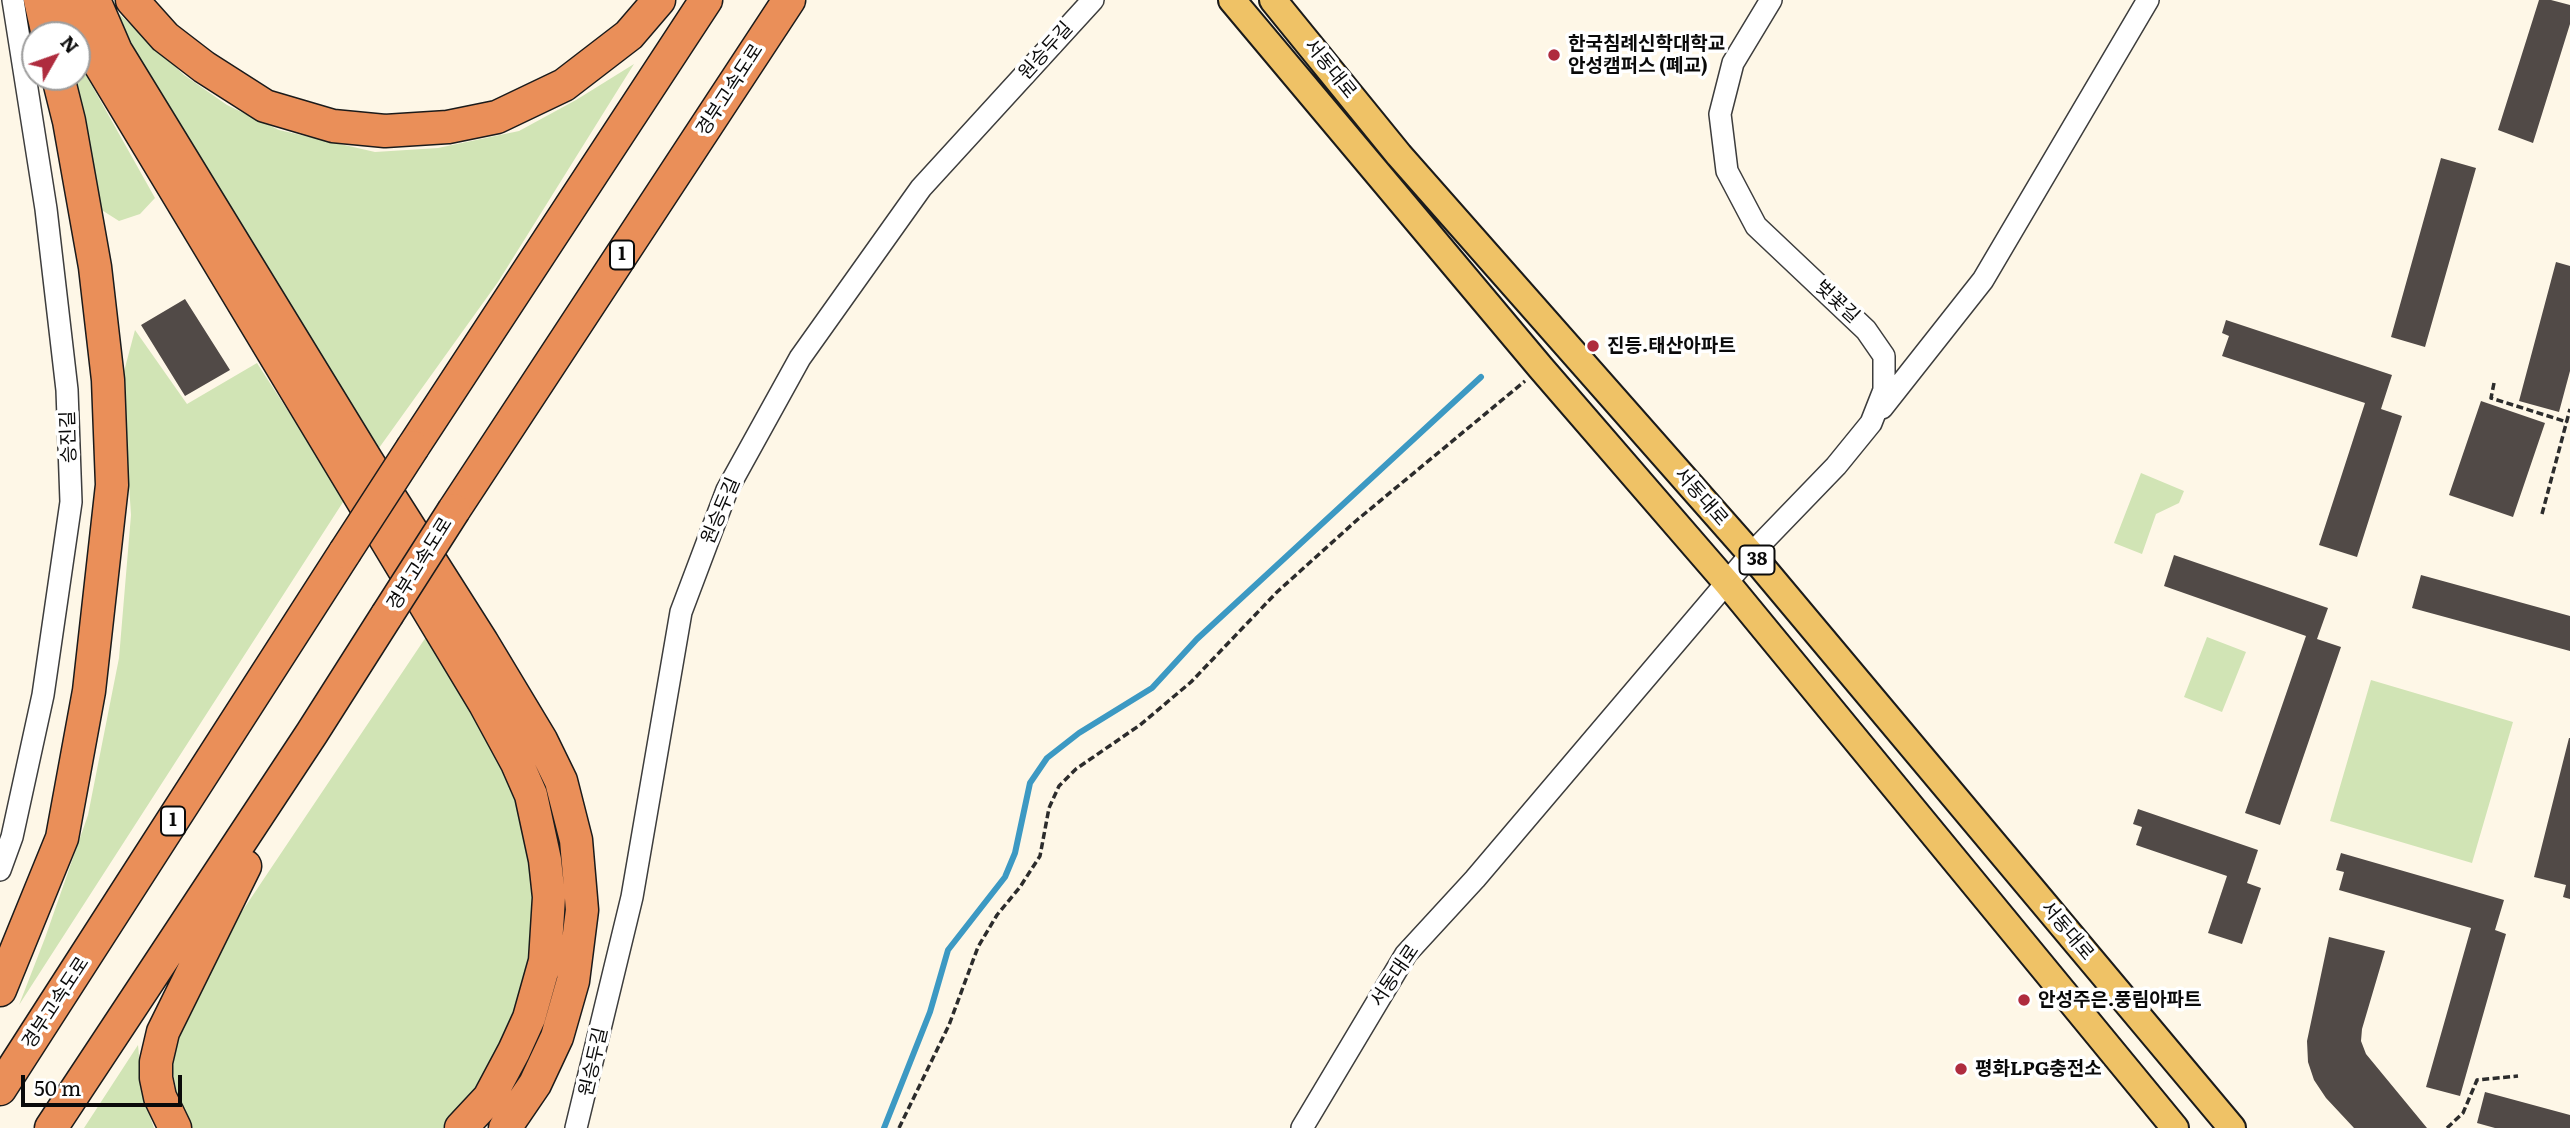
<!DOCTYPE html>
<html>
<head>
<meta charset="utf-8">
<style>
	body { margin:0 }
	#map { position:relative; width:2570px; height:1128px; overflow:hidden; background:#fef7e7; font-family:Literata,serif }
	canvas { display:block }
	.north { position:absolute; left:21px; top:21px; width:70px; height:70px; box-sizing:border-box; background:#fff; border:2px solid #9d9d9d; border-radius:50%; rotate:50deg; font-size:19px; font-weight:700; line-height:28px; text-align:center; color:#0a0a0a }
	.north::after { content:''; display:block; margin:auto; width:24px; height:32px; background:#af2c3e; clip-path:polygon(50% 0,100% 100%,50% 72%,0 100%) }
	.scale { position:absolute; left:21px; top:1075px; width:161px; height:32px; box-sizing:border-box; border:4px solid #0a0a0a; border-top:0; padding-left:9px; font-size:21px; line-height:24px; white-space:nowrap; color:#0a0a0a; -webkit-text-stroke:5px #fff; paint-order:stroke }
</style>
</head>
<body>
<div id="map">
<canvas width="2570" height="1128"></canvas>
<div class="north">N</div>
<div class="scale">50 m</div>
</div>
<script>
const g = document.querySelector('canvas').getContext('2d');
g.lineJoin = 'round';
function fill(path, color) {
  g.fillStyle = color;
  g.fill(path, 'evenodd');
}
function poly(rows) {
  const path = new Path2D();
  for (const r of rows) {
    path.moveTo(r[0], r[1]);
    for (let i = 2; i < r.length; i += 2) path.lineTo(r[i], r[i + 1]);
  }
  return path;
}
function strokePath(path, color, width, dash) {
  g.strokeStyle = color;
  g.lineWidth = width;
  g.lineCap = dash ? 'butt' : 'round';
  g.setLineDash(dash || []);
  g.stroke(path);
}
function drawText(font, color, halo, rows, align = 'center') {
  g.font = font + ' Literata,"Noto Sans KR",serif';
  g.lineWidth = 7;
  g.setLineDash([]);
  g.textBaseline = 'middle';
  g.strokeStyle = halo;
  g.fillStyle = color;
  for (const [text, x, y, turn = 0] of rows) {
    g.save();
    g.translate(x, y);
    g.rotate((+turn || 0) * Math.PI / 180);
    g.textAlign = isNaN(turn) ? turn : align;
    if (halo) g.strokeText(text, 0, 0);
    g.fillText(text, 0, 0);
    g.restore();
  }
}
const green = poly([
	[115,10,184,75,227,105,279,130,375,152,438,148,519,131,576,100,634,64,498,282,379,448,145,69],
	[77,59,155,198,140,214,119,221,97,207,70,77,77,77],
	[135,330,187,404,257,363,345,499,19,1005,45,938,88,815,119,658,131,515,122,379],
	[2141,473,2184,491,2179,503,2156,514,2142,554,2114,543],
	[426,637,473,712,515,789,531,852,533,948,524,1004,494,1063,446,1128,189,1128,182,1118,173,1073,174,1024,194,983],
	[2207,637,2246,652,2222,712,2184,697],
	[2371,680,2513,722,2472,863,2330,821],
	[138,1045,143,1096,154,1128,84,1128]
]);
const stream = poly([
	[884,1128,930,1012,948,950,1005,877,1015,853,1030,783,1047,758,1079,733,1152,688,1197,639,1481,377]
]);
const building = poly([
	[2539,0,2551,0,2570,5,2570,24,2533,143,2498,130],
	[2441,158,2476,168,2425,347,2391,337],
	[2556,262,2570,266,2570,371,2559,412,2519,401],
	[185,299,230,370,185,396,141,325],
	[2226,320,2392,375,2381,409,2402,416,2357,557,2319,545,2365,403,2222,356,2229,336,2222,333],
	[2481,401,2545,423,2513,517,2449,495],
	[2174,555,2328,608,2317,639,2341,647,2280,825,2245,813,2306,636,2164,586],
	[2421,575,2570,616,2570,651,2412,608],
	[2569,738,2570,738,2570,899,2563,897,2566,885,2534,877],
	[2138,809,2258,850,2247,883,2261,888,2242,944,2208,933,2227,876,2136,845,2142,827,2133,824],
	[2341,853,2504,900,2495,930,2506,934,2460,1096,2426,1087,2471,928,2339,890,2344,872,2336,870],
	[2329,937,2385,951,2362,1029,2361,1041,2366,1054,2427,1128,2354,1128,2326,1098,2314,1080,2308,1062,2307,1041],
	[2485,1092,2570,1115,2570,1128,2495,1128,2477,1123]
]);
const path = poly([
	[2494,383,2491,398,2567,422],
	[2542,514,2570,409],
	[899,1128,949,1025,978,947,997,915,1020,887,1040,856,1049,808,1059,786,1076,769,1140,725,1191,682,1277,592,1357,520,1525,381],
	[2447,1128,2463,1113,2477,1080,2518,1076]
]);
const minor = poly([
	[1882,408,1983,280,2148,0],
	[0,870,12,837,43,695,71,502,67,390,46,209,13,0],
	[576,1128,632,897,681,612,727,490,800,358,921,188,1093,0],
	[1302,1128,1406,954,1475,879,1751,554,1836,466,1871,423,1884,390,1884,356,1866,330,1756,226,1727,171,1720,114,1733,63,1771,0]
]);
const major = poly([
	[1232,0,1541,368,1727,583,2175,1128],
	[1273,0,1399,155,1751,554,2232,1128]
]);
const highway = poly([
	[40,0,48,35],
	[65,0,73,20,485,704,517,763,531,795,545,860,549,897,545,961,529,1018,514,1051,489,1098,461,1128],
	[94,0,116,51,367,461,482,642,541,740,561,781,576,840,582,910,573,981,557,1037,535,1084,505,1128],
	[132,0,165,37,204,67,265,106,333,126,385,131,448,127,497,117,564,85,629,35,659,0],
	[413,447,706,0],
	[454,510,789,0],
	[0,990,62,838,89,691,112,485,108,380,95,267,69,121,58,77],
	[0,1089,345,552],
	[51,1128,312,733,387,615],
	[175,1128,160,1097,156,1078,156,1062,163,1032,245,866]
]);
const highwayBridge = poly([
	[345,552,413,447],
	[387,615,454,510]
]);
const markers = [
	[1554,55,7,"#af2c3e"],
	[1593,346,7,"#af2c3e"],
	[2024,1000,7,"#af2c3e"],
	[1961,1069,7,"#af2c3e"]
];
const shields = [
	[622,255,24],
	[1757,560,35],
	[173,821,24]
];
const shieldNames = [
	["1",622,255],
	["38",1757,560],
	["1",173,821]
];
const poiNames = [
	["한국침례신학대학교",1568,44],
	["안성캠퍼스 (폐교)",1568,66],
	["진등.태산아파트",1607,346],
	["안성주은.풍림아파트",2038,1000],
	["평화LPG충전소",1975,1069]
];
const streetNames = [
	["원승두길",1046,51,-48],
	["서동대로",1330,69,51],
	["경부고속도로",730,90,-57],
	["벚꽃길",1837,302,43],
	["승진길",69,437,-92],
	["서동대로",1701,497,49],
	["원승두길",721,511,-67],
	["경부고속도로",420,564,-58],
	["서동대로",2067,931,50],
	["서동대로",1395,976,-56],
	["경부고속도로",56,1003,-57],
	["원승두길",594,1062,-77]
];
fill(green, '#d1e4b5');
strokePath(stream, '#3c99c3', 6);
fill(building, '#514a47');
strokePath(minor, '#3d3d3d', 24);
strokePath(major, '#1b1b1b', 30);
strokePath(highway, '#1b1b1b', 35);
strokePath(path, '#2c2c2c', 3.5, [7, 3.5]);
strokePath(minor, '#fff', 21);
strokePath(major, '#efc266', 26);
strokePath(highway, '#ea8f59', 32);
strokePath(highwayBridge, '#1b1b1b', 35, []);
strokePath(highwayBridge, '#ea8f59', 32);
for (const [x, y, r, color] of markers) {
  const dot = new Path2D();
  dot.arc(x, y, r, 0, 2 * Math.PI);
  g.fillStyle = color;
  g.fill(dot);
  strokePath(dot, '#fff', 2.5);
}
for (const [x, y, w] of shields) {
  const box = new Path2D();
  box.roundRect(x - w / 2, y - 14.5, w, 29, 5);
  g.fillStyle = '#fff';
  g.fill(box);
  strokePath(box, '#0a0a0a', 2);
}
drawText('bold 18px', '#0a0a0a', null, shieldNames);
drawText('bold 19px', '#0a0a0a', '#fff', poiNames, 'left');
drawText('19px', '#0a0a0a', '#fff', streetNames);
</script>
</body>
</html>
